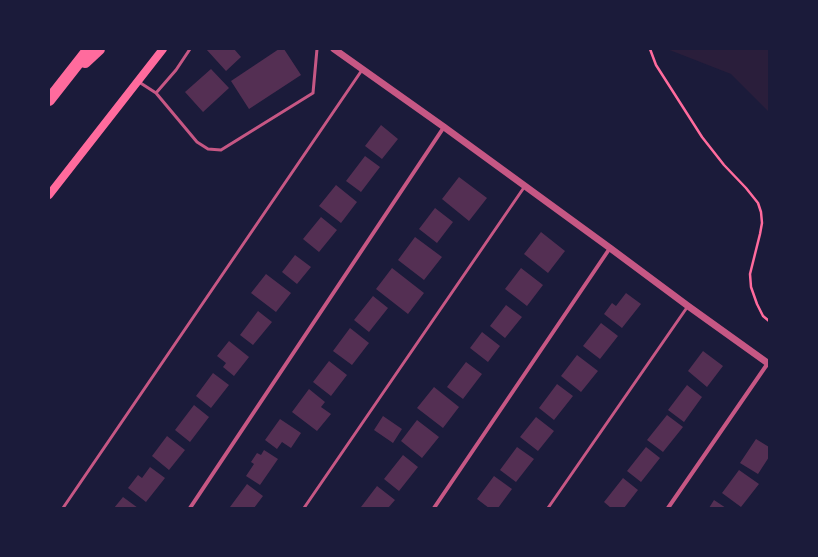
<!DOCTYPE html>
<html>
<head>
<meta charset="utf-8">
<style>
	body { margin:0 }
	#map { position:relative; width:818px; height:557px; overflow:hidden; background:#1b1b3a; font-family:"IBM Plex Serif",serif }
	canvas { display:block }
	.frame { position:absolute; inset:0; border:50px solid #1b1b3a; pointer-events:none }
</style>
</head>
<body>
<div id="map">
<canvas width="818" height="557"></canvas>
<div class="frame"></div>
</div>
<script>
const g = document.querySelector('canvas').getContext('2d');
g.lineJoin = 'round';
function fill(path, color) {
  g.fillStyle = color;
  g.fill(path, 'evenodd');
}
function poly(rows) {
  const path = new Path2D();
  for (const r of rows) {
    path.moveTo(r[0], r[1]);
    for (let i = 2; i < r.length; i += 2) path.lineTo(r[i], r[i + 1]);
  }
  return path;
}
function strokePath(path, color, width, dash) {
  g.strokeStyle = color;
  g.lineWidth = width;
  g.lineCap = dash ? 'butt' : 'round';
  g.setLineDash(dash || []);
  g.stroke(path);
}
const green = poly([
	[667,49,769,49,769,112,731,74]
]);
const building = poly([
	[206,49,234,49,241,57,226,71],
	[279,49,284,49,301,75,249,109,231,81],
	[211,69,229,88,203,112,185,92],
	[381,125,398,139,382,159,365,146],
	[365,156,380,167,361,192,346,181],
	[459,177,487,198,469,221,442,199],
	[336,185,357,202,341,223,319,206],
	[435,208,453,222,437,243,419,229],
	[321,217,337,230,319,252,303,239],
	[541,232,565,251,548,273,524,254],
	[415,237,442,257,424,280,398,260],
	[295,255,311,267,297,284,282,272],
	[392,268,424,293,408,314,376,289],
	[521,268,543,285,527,306,505,289],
	[266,274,291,293,276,312,251,293],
	[626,293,641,304,622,328,604,314,612,303,616,306],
	[373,296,388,308,369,332,354,320],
	[506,305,522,317,505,338,490,326],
	[258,311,272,322,253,345,240,335],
	[601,323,618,336,600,359,583,346],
	[350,328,369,343,352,365,333,351],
	[482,332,500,346,488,362,470,348],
	[229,341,249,357,234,376,223,367,226,363,217,356],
	[703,351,723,366,707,387,688,371],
	[577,355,598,371,581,392,561,376],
	[329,361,347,375,331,396,313,382],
	[466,362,482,374,463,399,447,387],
	[213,373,229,385,211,408,196,396],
	[557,384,573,396,554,420,539,408],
	[687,385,702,397,684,422,668,410],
	[434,387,459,407,443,428,417,408],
	[309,389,325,402,321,407,331,414,317,431,292,412],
	[194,405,209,417,190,442,175,430],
	[667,415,683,427,663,452,647,440],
	[383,416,402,429,393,443,374,430],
	[536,417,554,431,538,451,520,437],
	[280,419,301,433,291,448,282,442,277,449,265,440],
	[417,420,439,437,422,458,401,441],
	[167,436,185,450,169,470,152,456],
	[756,439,769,447,769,457,758,474,740,463],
	[517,447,534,459,516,482,500,470],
	[646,447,660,458,641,482,627,471],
	[264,450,278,459,260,485,246,476,254,464,251,462,257,453,261,455],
	[403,455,418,467,399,491,384,479],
	[150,467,165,478,146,502,128,488,138,475,142,478],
	[739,470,759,484,741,507,722,493],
	[494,476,512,489,498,508,489,508,477,499],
	[623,478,638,490,624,508,611,508,604,502],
	[247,484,263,496,254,508,232,508,230,507],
	[377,486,395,500,388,508,363,508,361,507],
	[123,497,138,508,114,508],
	[714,500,726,508,709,508]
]);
const path = poly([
	[650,49,656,65,702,137,724,165,746,188,758,203,761,212,762,223,760,234,750,274,751,287,757,304,763,316,769,321]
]);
const service = poly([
	[139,82,156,93,176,70,190,49],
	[156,93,197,142,208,149,221,150,313,93,317,49],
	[63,508,362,70],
	[304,508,525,186],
	[548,508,688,306]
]);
const minor = poly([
	[190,508,444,127],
	[434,508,610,248],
	[668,508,768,363]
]);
const tertiary = poly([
	[334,49,444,127,610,248,688,306,769,364]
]);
const secondary = poly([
	[49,195,163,49]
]);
const motorway = poly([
	[85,62,99,49],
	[49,100,89,49]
]);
fill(green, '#2a1e3b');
fill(building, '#542f53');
strokePath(path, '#ff6b9d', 2.5);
strokePath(service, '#c65784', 3);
strokePath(minor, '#c65784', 4);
strokePath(tertiary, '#c65784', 7);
strokePath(secondary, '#ff6b9d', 8);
strokePath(motorway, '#ff6b9d', 12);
</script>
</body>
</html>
